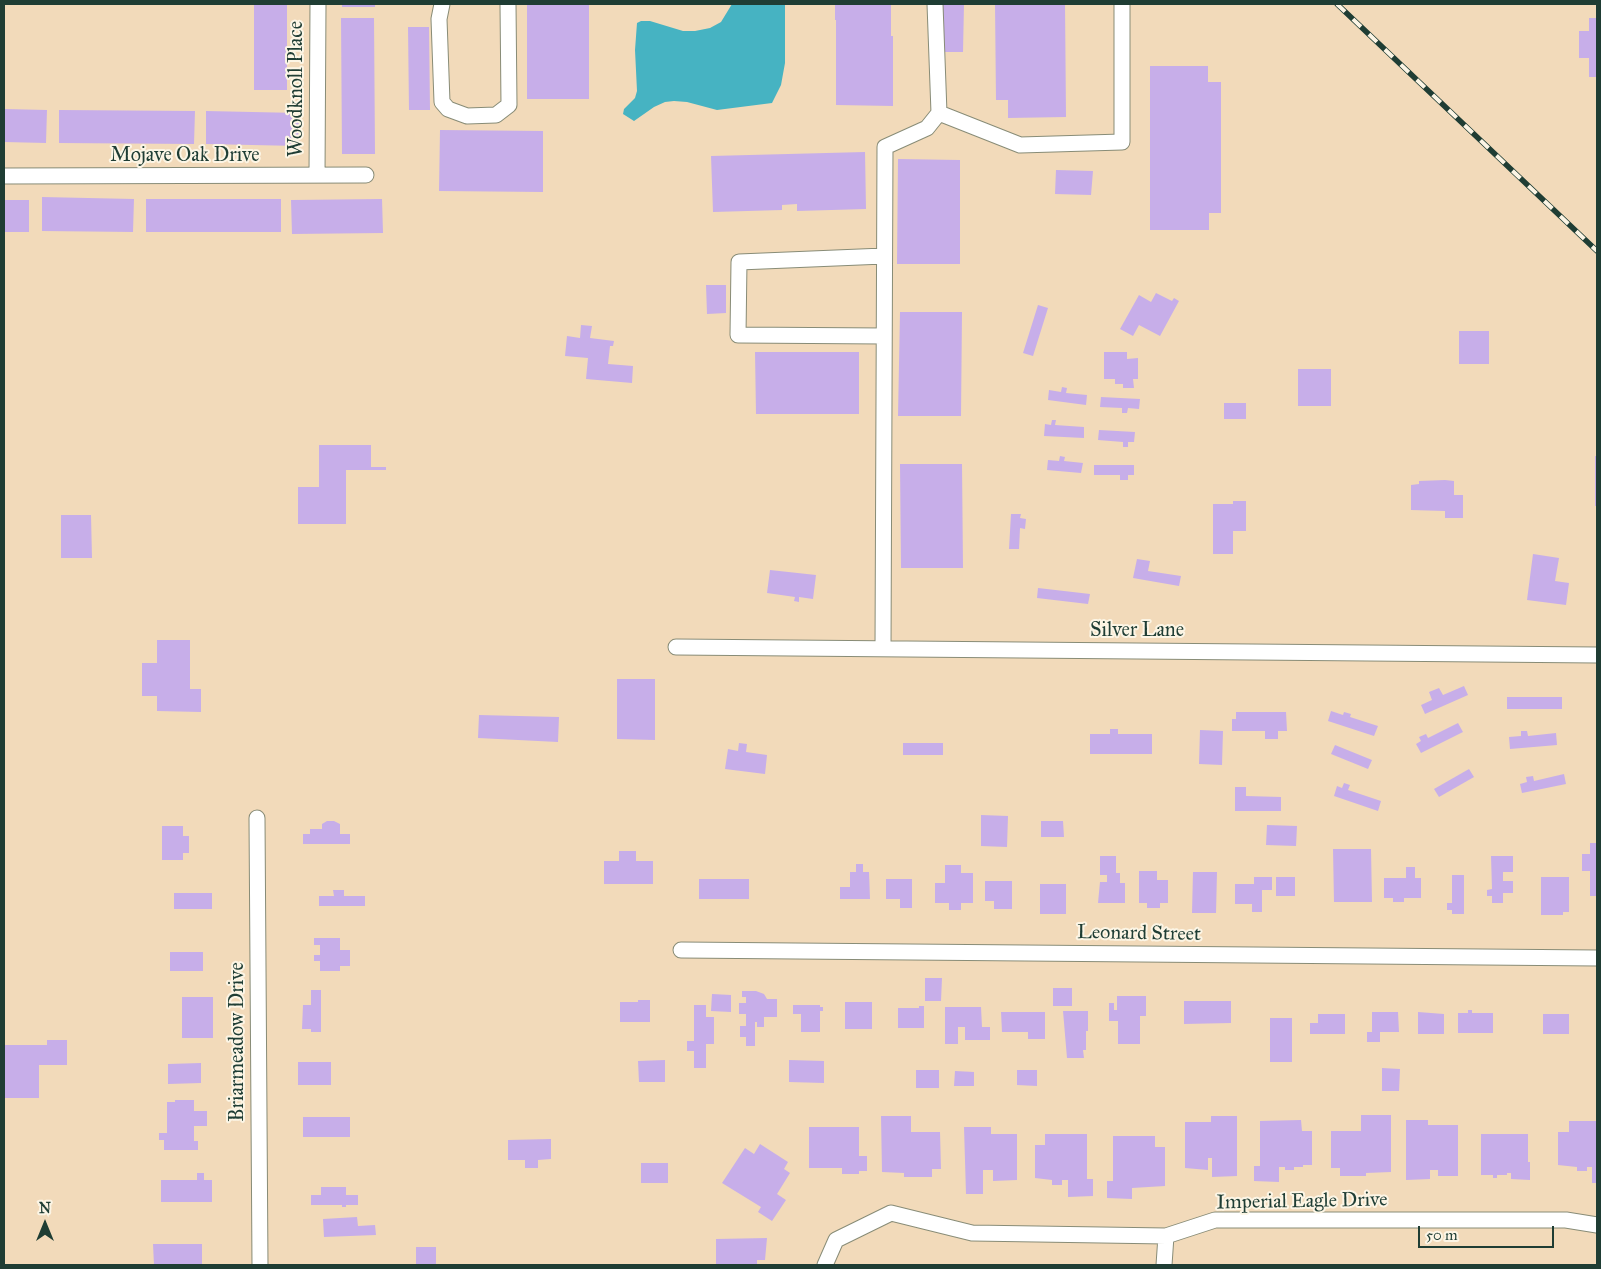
<!DOCTYPE html>
<html>
<head>
<meta charset="utf-8">
<style>
	body { margin:0 }
	#map { position:relative; width:1601px; height:1269px; overflow:hidden; background:#f2daba; font-family:"IM FELL Great Primer",serif }
	canvas { display:block }
	.frame { position:absolute; inset:0; border:5px solid #1f3d34; pointer-events:none }
	.north { position:absolute; left:20px; top:1199px; width:50px; height:50px; -webkit-text-stroke:4px #fcf5e5; paint-order:stroke; rotate:0deg; font-size:14px; font-weight:700; line-height:20px; text-align:center; color:#1f3d34 }
	.north::after { content:''; display:block; margin:auto; width:18px; height:22px; background:#1f3d34; clip-path:polygon(50% 0,100% 100%,50% 72%,0 100%) }
	.scale { position:absolute; left:1418px; top:1226px; width:136px; height:22px; box-sizing:border-box; border:2px solid #1f3d34; border-top:0; padding-left:6px; font-size:15px; line-height:18px; white-space:nowrap; color:#1f3d34; -webkit-text-stroke:4px #fcf5e5; paint-order:stroke }
</style>
</head>
<body>
<div id="map">
<canvas width="1601" height="1269"></canvas>
<div class="frame"></div>
<div class="north">N</div>
<div class="scale">50 m</div>
</div>
<script>
const g = document.querySelector('canvas').getContext('2d');
g.lineJoin = 'round';
function fill(path, color) {
  g.fillStyle = color;
  g.fill(path, 'evenodd');
}
function poly(rows) {
  const path = new Path2D();
  for (const r of rows) {
    path.moveTo(r[0], r[1]);
    for (let i = 2; i < r.length; i += 2) path.lineTo(r[i], r[i + 1]);
  }
  return path;
}
function strokePath(path, color, width, dash) {
  g.strokeStyle = color;
  g.lineWidth = width;
  g.lineCap = dash ? 'butt' : 'round';
  g.setLineDash(dash || []);
  g.stroke(path);
}
function drawText(font, color, halo, rows, align = 'center') {
  g.font = font + ' "IM FELL Great Primer",serif';
  g.lineWidth = 4;
  g.setLineDash([]);
  g.textBaseline = 'middle';
  g.strokeStyle = halo;
  g.fillStyle = color;
  for (const [text, x, y, turn = 0] of rows) {
    g.save();
    g.translate(x, y);
    g.rotate((+turn || 0) * Math.PI / 180);
    g.textAlign = isNaN(turn) ? turn : align;
    if (halo) g.strokeText(text, 0, 0);
    g.fillText(text, 0, 0);
    g.restore();
  }
}
const water = poly([
	[732,4,785,4,785,63,781,85,772,103,717,110,687,102,674,101,665,102,654,107,634,121,623,114,624,109,635,98,637,91,635,50,637,23,641,21,650,21,683,31,695,31,710,28,721,22]
]);
const building = poly([
	[254,4,287,4,287,90,254,90],
	[342,4,375,4,375,7,342,7],
	[527,4,589,4,589,99,527,99],
	[835,4,891,4,891,36,893,36,893,106,836,105,836,20,835,20],
	[943,4,964,4,963,52,943,52],
	[995,4,1065,4,1066,117,1008,118,1008,100,996,100],
	[341,18,374,18,375,154,342,154],
	[1589,18,1597,18,1597,77,1589,77,1589,58,1579,58,1579,31,1589,31],
	[408,27,429,27,430,110,409,110],
	[1150,66,1208,66,1208,82,1221,82,1221,213,1209,213,1209,230,1150,230],
	[4,109,47,110,46,143,4,142],
	[59,110,195,111,194,144,59,143],
	[206,111,299,113,298,146,206,144],
	[440,130,543,131,543,192,439,191],
	[865,152,866,209,797,211,797,204,782,205,782,210,713,212,711,156],
	[898,159,960,160,960,264,897,264],
	[1056,170,1093,171,1091,195,1055,194],
	[42,197,134,199,133,232,42,231],
	[146,199,281,199,281,232,146,232],
	[382,199,383,233,292,234,291,200],
	[4,200,29,200,29,232,4,232],
	[706,285,726,285,726,313,707,314],
	[1156,293,1172,301,1174,298,1179,301,1160,336,1139,325,1133,336,1120,329,1139,295,1151,302],
	[1038,305,1048,308,1033,356,1023,353],
	[900,312,962,312,961,416,898,416],
	[581,325,592,326,590,338,614,341,613,346,610,346,608,364,633,366,632,383,586,379,588,358,565,356,567,336,580,338],
	[1459,331,1489,331,1489,364,1459,364],
	[755,352,859,352,859,414,756,414],
	[1104,352,1127,352,1127,359,1138,358,1138,379,1133,379,1134,388,1123,388,1123,384,1115,384,1115,379,1104,379],
	[1298,369,1331,369,1331,406,1298,406],
	[1062,387,1067,388,1066,393,1087,395,1086,405,1048,400,1049,390,1061,392],
	[1101,397,1140,399,1139,409,1128,408,1127,413,1122,413,1122,408,1100,407],
	[1224,403,1246,403,1246,419,1224,419],
	[1052,420,1056,420,1055,425,1084,427,1084,438,1044,436,1045,424,1051,425],
	[1099,430,1135,432,1134,442,1128,442,1128,447,1123,447,1123,442,1098,440],
	[319,445,371,445,371,467,386,467,386,470,346,470,346,524,298,524,298,487,319,487],
	[1060,456,1065,457,1064,461,1083,463,1081,473,1047,470,1048,460,1059,461],
	[1595,456,1597,456,1597,506,1595,506],
	[900,464,962,464,963,568,901,568],
	[1094,465,1134,465,1134,475,1128,475,1128,480,1120,480,1120,475,1094,475],
	[1445,480,1454,481,1454,495,1463,495,1463,518,1445,518,1445,511,1411,510,1411,485,1419,484,1419,481],
	[1233,501,1246,501,1246,531,1233,531,1233,554,1213,554,1213,504,1233,504],
	[1011,514,1021,514,1020,518,1026,519,1025,529,1020,528,1019,549,1009,549],
	[61,515,91,515,92,558,61,558],
	[1533,554,1559,558,1555,581,1569,583,1566,605,1527,600],
	[1137,559,1150,561,1148,571,1181,576,1179,586,1133,578],
	[770,570,816,575,813,599,799,597,799,602,794,601,795,597,767,593],
	[1038,588,1090,594,1088,604,1037,598],
	[157,640,190,640,190,689,201,689,201,712,157,711,157,696,142,696,142,663,157,663],
	[617,679,655,679,655,740,617,739],
	[1464,686,1468,695,1425,714,1421,705,1432,700,1429,692,1439,688,1443,695],
	[1507,697,1562,697,1562,709,1507,709],
	[1331,711,1343,715,1344,712,1351,714,1350,717,1378,726,1374,736,1328,721],
	[1236,712,1286,712,1287,731,1278,731,1278,739,1265,739,1265,731,1232,731,1232,719,1236,719],
	[479,715,559,717,558,742,478,738],
	[1458,723,1463,732,1421,753,1416,744,1421,741,1419,737,1426,734,1428,738],
	[1110,729,1118,729,1118,734,1152,734,1152,754,1090,754,1090,734,1110,734],
	[1200,730,1223,731,1222,765,1199,764],
	[1521,731,1527,731,1528,736,1556,733,1557,745,1510,749,1509,737,1521,736],
	[739,743,747,744,746,752,767,755,765,774,725,769,728,749,738,751],
	[903,743,943,743,943,755,903,755],
	[1335,745,1372,760,1368,769,1331,754],
	[1469,769,1474,777,1439,797,1434,789],
	[1564,774,1566,784,1522,793,1520,784,1527,782,1526,777,1533,776,1534,781],
	[1344,783,1350,785,1348,790,1381,801,1378,811,1334,796,1337,786,1342,788],
	[1235,787,1246,787,1246,796,1281,797,1281,811,1235,811],
	[981,815,1008,816,1007,847,981,846],
	[327,821,334,821,340,824,340,834,350,834,350,844,303,844,303,834,310,834,310,829,322,829,322,824],
	[1041,821,1063,821,1064,837,1041,837],
	[1267,825,1297,826,1296,846,1266,845],
	[162,826,183,826,183,836,189,836,189,853,183,853,183,860,162,860],
	[1590,843,1597,843,1597,896,1590,896,1590,871,1582,871,1582,854,1590,854],
	[1333,849,1371,849,1372,902,1334,902],
	[619,851,636,851,636,861,653,861,653,884,604,884,604,861,619,861],
	[1100,856,1116,856,1116,873,1120,873,1120,883,1125,883,1125,903,1098,903,1100,882,1107,882,1107,875,1100,875],
	[1491,856,1513,856,1513,872,1503,872,1503,881,1513,881,1513,893,1503,893,1503,903,1492,903,1492,896,1487,896,1487,890,1492,889],
	[856,864,863,864,863,872,869,872,870,899,840,899,840,887,850,887,850,872,856,872],
	[945,865,961,865,961,873,973,873,973,903,961,903,961,910,949,910,949,903,935,903,935,883,945,883],
	[1406,867,1415,867,1415,878,1421,878,1421,898,1404,898,1404,902,1393,902,1393,898,1384,898,1384,878,1406,878],
	[1139,871,1157,871,1157,880,1168,880,1168,903,1160,903,1160,908,1147,908,1147,903,1139,903],
	[1193,872,1217,872,1216,913,1192,913],
	[1452,875,1464,875,1464,914,1452,914,1452,910,1447,910,1447,903,1452,903],
	[1254,877,1272,877,1272,890,1262,890,1262,912,1252,912,1252,904,1235,904,1235,884,1254,884],
	[1276,877,1295,877,1295,896,1276,896],
	[1541,877,1569,877,1569,912,1563,912,1563,915,1541,915],
	[699,879,749,879,749,899,699,899],
	[886,879,912,879,912,908,900,908,900,899,886,899],
	[985,881,1012,881,1012,909,994,909,994,901,985,901],
	[1040,884,1066,884,1066,914,1040,914],
	[333,890,344,890,344,896,365,896,365,906,319,906,319,896,334,896],
	[174,893,212,893,212,909,174,909],
	[314,938,340,938,340,950,350,950,350,966,340,966,340,971,320,971,320,961,314,961,314,955,320,955,320,945,314,945],
	[170,952,203,952,203,971,170,971],
	[925,978,942,978,941,1001,925,1001],
	[1053,988,1072,988,1072,1006,1053,1006],
	[311,990,321,990,321,1032,311,1032,311,1029,302,1029,303,1005,311,1005],
	[742,991,756,991,764,994,767,999,777,999,777,1017,764,1017,764,1027,757,1027,757,1022,755,1022,755,1046,746,1046,746,1037,740,1037,740,1026,746,1026,746,1014,739,1014,739,1003,746,1003,746,997,742,997],
	[712,994,731,995,731,1012,711,1011],
	[1117,996,1146,996,1146,1016,1140,1016,1140,1044,1118,1044,1118,1021,1109,1021,1109,1003,1114,1003,1114,1010,1117,1010],
	[182,997,213,997,213,1038,182,1038],
	[638,1000,650,1000,650,1022,620,1022,620,1002,638,1002],
	[1184,1001,1231,1001,1231,1023,1184,1024],
	[845,1002,872,1002,872,1029,845,1029],
	[694,1005,706,1005,706,1017,714,1017,714,1044,706,1044,706,1068,694,1068,694,1051,687,1051,687,1041,694,1041],
	[793,1005,820,1005,820,1007,823,1007,823,1011,820,1011,820,1032,801,1032,801,1014,793,1014],
	[919,1006,924,1006,924,1028,898,1028,898,1008,919,1008],
	[945,1007,981,1007,982,1027,990,1027,990,1040,965,1040,965,1027,958,1027,958,1044,945,1044],
	[1468,1010,1472,1010,1472,1013,1493,1013,1493,1033,1458,1033,1458,1013,1468,1013],
	[1063,1011,1088,1011,1088,1031,1086,1031,1086,1050,1083,1050,1084,1058,1067,1058],
	[1001,1012,1045,1012,1045,1039,1028,1039,1028,1032,1002,1032],
	[1372,1012,1398,1012,1399,1032,1380,1032,1380,1042,1367,1042,1367,1032,1372,1032],
	[1418,1012,1444,1014,1444,1034,1418,1034],
	[1318,1014,1345,1014,1345,1034,1310,1034,1310,1023,1318,1023],
	[1543,1014,1569,1014,1569,1034,1543,1034],
	[1270,1018,1292,1018,1292,1062,1270,1062],
	[47,1040,67,1040,67,1065,39,1065,39,1098,4,1098,4,1045,47,1045],
	[665,1060,665,1082,639,1082,638,1061],
	[789,1060,824,1061,824,1083,789,1082],
	[298,1062,331,1062,331,1085,298,1085],
	[201,1063,201,1083,168,1084,168,1064],
	[1382,1068,1400,1069,1399,1091,1382,1091],
	[916,1070,939,1070,939,1088,916,1088],
	[1017,1070,1037,1070,1037,1086,1017,1085],
	[955,1071,974,1072,974,1086,954,1086],
	[175,1100,194,1100,194,1111,207,1111,207,1126,194,1126,194,1141,198,1141,198,1150,164,1150,164,1140,159,1140,159,1133,167,1133,167,1102,175,1102],
	[1361,1115,1391,1115,1391,1172,1366,1173,1366,1176,1340,1176,1340,1168,1331,1168,1331,1131,1361,1131],
	[881,1116,911,1116,911,1132,940,1132,941,1169,932,1169,932,1177,904,1177,904,1173,882,1172],
	[1211,1116,1237,1116,1237,1176,1212,1177,1212,1158,1208,1158,1208,1170,1185,1168,1185,1122,1211,1122],
	[303,1117,350,1117,350,1137,303,1137],
	[1301,1120,1302,1131,1312,1131,1312,1165,1303,1165,1303,1167,1294,1167,1294,1170,1285,1170,1285,1167,1279,1167,1279,1182,1254,1181,1254,1166,1260,1166,1260,1121],
	[1406,1120,1428,1120,1428,1125,1458,1125,1458,1176,1438,1176,1438,1170,1430,1170,1430,1179,1406,1180],
	[1569,1121,1597,1121,1597,1183,1592,1183,1592,1167,1587,1167,1587,1171,1577,1171,1577,1167,1558,1165,1558,1132,1569,1132],
	[809,1127,859,1127,859,1156,867,1156,867,1171,859,1171,859,1174,842,1174,842,1168,809,1168],
	[964,1127,991,1127,991,1134,1017,1134,1017,1180,993,1181,993,1170,983,1170,983,1194,966,1194],
	[1045,1134,1087,1134,1087,1179,1093,1179,1093,1196,1068,1197,1068,1180,1062,1180,1062,1185,1052,1185,1052,1180,1035,1178,1035,1145,1045,1145],
	[1481,1134,1528,1134,1528,1162,1530,1162,1530,1180,1511,1179,1511,1173,1507,1173,1507,1175,1497,1175,1497,1178,1493,1178,1493,1175,1481,1175],
	[1113,1136,1155,1136,1155,1147,1165,1147,1165,1186,1132,1188,1132,1199,1107,1198,1107,1181,1113,1181],
	[551,1139,551,1159,538,1160,538,1168,525,1168,525,1160,508,1160,508,1140],
	[760,1144,788,1162,784,1169,790,1173,777,1194,786,1200,772,1221,758,1212,761,1207,722,1183,745,1148,754,1154],
	[641,1163,668,1163,668,1183,641,1183],
	[197,1173,204,1173,204,1180,212,1180,212,1202,161,1202,161,1180,197,1180],
	[321,1187,346,1187,346,1195,358,1195,358,1205,346,1205,346,1207,342,1207,342,1205,311,1205,311,1195,321,1195],
	[357,1217,358,1226,375,1225,376,1235,324,1237,323,1219],
	[767,1238,765,1260,757,1260,757,1265,716,1265,716,1239],
	[153,1244,202,1244,202,1265,154,1265],
	[416,1247,436,1247,436,1265,416,1265]
]);
const street = poly([
	[442,4,439,19,442,102,448,109,467,116,496,115,509,105,508,4],
	[939,113,1020,145,1122,142,1122,4],
	[317,175,318,4],
	[4,176,366,175],
	[884,336,738,335,739,262,884,256],
	[676,647,1597,655],
	[883,649,885,147,927,128,939,113,935,4],
	[257,818,260,1265],
	[681,950,1597,958],
	[825,1265,836,1240,891,1213,972,1233,1166,1236,1215,1220,1566,1220,1597,1225],
	[1164,1265,1166,1236]
]);
const rail = poly([
	[1337,4,1597,251]
]);
const streetNames = [
	["Woodknoll Place",297,89,-90],
	["Mojave Oak Drive",185,156],
	["Silver Lane",1137,631],
	["Leonard Street",1139,934,1],
	["Briarmeadow Drive",238,1042,-90],
	["Imperial Eagle Drive",1302,1202,-1]
];
fill(water, '#46b3c2');
fill(building, '#c7aee9');
strokePath(street, '#888c77', 17);
strokePath(street, '#fff', 15);
strokePath(rail, '#1f3d34', 5.5);
strokePath(rail, '#fcf5e5', 4, [11]);
drawText('20px', '#1f3d34', '#fcf5e5', streetNames);
</script>
</body>
</html>
